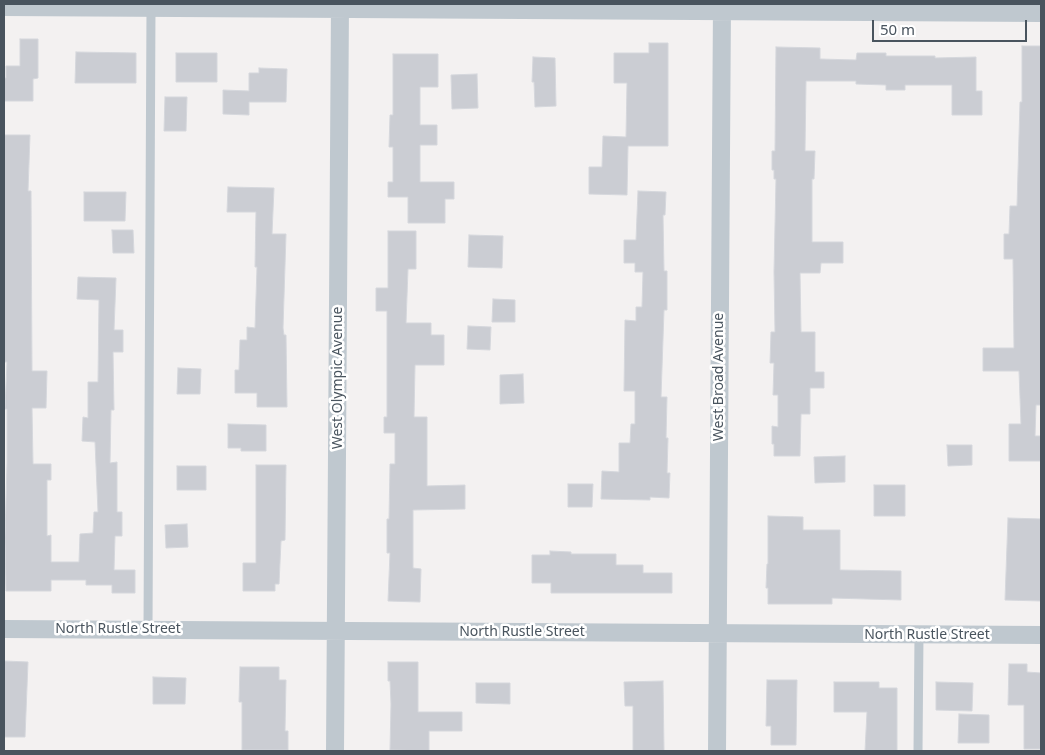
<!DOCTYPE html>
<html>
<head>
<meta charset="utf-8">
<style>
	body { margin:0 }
	#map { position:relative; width:1045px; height:755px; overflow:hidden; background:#f3f1f1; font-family:"Noto Sans",sans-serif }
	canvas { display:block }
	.frame { position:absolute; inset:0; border:5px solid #49545e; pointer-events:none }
	.scale { position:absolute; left:872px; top:20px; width:155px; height:22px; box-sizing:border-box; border:2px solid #49545e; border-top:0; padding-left:6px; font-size:15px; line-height:18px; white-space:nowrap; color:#49545e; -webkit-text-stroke:4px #fff; paint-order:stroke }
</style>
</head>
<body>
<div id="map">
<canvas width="1045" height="755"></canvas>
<div class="frame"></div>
<div class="scale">50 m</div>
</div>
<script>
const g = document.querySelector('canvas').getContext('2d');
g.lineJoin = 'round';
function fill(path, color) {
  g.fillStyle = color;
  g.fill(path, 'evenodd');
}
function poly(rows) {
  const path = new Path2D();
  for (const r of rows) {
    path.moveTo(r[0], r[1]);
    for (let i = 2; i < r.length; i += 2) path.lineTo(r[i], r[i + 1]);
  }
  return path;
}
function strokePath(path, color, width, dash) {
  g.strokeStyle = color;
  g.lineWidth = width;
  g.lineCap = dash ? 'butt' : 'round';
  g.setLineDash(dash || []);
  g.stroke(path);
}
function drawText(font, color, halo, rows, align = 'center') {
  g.font = font + ' "Noto Sans",sans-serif';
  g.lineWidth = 5;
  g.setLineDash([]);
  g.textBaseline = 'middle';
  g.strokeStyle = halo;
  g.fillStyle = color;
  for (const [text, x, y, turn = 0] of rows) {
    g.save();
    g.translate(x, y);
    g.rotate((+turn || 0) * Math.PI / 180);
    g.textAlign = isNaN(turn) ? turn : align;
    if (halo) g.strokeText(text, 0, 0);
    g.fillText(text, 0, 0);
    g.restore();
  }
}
const building = poly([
	[20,39,38,39,38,78,33,79,33,101,4,101,4,78,6,78,6,66,20,66,20,39],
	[649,43,668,43,668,146,628,146,627,195,589,194,589,167,602,167,603,136,626,137,627,83,614,83,614,53,649,53,649,43],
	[1022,46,1041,46,1041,405,1036,405,1035,436,1041,436,1041,461,1009,461,1009,424,1021,424,1019,371,983,371,983,348,1014,348,1013,259,1004,259,1004,234,1009,234,1010,206,1017,206,1020,102,1022,102,1022,46],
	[776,47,820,48,820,59,856,60,857,53,886,53,886,56,935,56,935,58,976,57,976,91,982,91,982,115,952,115,952,85,905,85,905,90,886,90,886,85,856,84,856,81,806,81,805,151,815,151,814,179,812,179,812,242,843,242,843,263,821,263,820,273,800,273,801,332,815,332,815,372,824,372,824,388,810,388,810,414,801,414,800,456,774,456,774,444,772,444,772,426,778,427,778,395,773,395,774,363,770,363,771,332,775,332,774,272,776,179,774,179,774,170,772,170,772,151,775,151,776,47],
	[76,52,136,53,136,83,75,83,76,52],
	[176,53,217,53,217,82,176,82,176,53],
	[393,54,438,54,438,87,420,87,420,125,437,125,437,145,420,145,420,182,454,182,454,199,445,199,445,223,408,223,408,197,388,197,388,182,393,182,393,147,389,147,390,115,393,115,393,54],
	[533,57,555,58,556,106,535,107,534,82,532,82,533,57],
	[259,68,287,69,286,102,249,102,249,115,223,114,223,90,249,91,249,73,259,73,259,68],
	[477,74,478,108,452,109,451,75,477,74],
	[165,97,187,97,186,131,164,131,165,97],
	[4,135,30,135,28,191,31,191,32,371,47,371,46,408,32,408,33,464,51,464,51,480,47,480,47,536,51,535,51,562,79,562,80,534,93,533,94,512,98,512,95,442,82,441,83,417,88,418,88,382,98,382,99,300,77,299,78,277,116,278,114,330,123,330,123,352,113,352,114,410,111,410,110,463,117,462,117,512,122,512,122,536,115,536,114,570,135,570,135,593,112,593,112,585,86,585,86,580,51,580,51,591,6,591,5,538,7,463,7,409,5,409,7,362,4,362,4,135],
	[228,187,274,188,272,234,286,234,283,328,284,335,286,335,287,407,257,407,257,393,235,393,235,370,239,370,240,340,247,340,247,327,255,328,257,267,255,267,256,212,227,212,228,187],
	[638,191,666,192,665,215,663,215,664,271,667,271,667,310,664,310,661,397,667,397,666,438,668,438,667,473,670,473,669,498,650,497,650,500,601,499,602,471,619,472,619,443,630,443,631,424,635,424,635,391,624,391,625,320,636,321,636,307,642,307,643,272,635,272,635,263,624,263,624,240,636,240,638,191],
	[84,192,126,192,125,221,84,221,84,192],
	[112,230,133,230,134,253,113,253,112,230],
	[388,231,416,231,416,269,408,269,406,323,431,323,431,335,444,335,444,365,415,365,414,417,427,417,427,486,465,485,465,509,413,510,413,568,421,569,420,602,388,601,390,553,387,553,387,519,389,519,390,464,395,464,395,433,384,433,384,417,387,417,387,311,376,311,376,288,388,288,388,231],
	[469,235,503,236,502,268,468,267,469,235],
	[493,299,515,300,515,322,492,322,493,299],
	[468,326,491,327,490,350,467,349,468,326],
	[178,368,201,369,200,394,177,394,178,368],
	[523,374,524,403,500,404,500,375,523,374],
	[228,424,266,425,266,451,241,451,241,448,228,448,228,424],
	[947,445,972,445,972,465,948,466,947,445],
	[845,456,845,482,815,483,814,457,845,456],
	[256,465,286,465,285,540,281,541,279,584,275,584,275,591,243,591,243,563,256,563,256,465],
	[177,466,206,466,206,490,177,490,177,466],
	[568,484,593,484,592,507,568,507,568,484],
	[874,485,905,485,905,516,874,516,874,485],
	[768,516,803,517,803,530,840,530,840,570,901,571,901,600,832,598,832,604,768,604,768,588,766,588,767,564,768,564,768,516],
	[1008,518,1041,519,1041,601,1005,600,1008,518],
	[187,524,188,547,166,548,165,525,187,524],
	[550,551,571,552,571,554,616,554,616,565,643,565,643,573,672,573,672,593,551,593,551,583,532,583,532,555,550,555,550,551],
	[4,661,28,662,25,737,4,737,4,661],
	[388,662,418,662,418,712,462,712,462,731,429,731,429,751,390,750,391,704,390,681,388,681,388,662],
	[1009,664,1027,664,1027,672,1041,673,1041,749,1024,749,1024,705,1008,705,1009,664],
	[240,667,279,667,279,680,286,680,285,731,288,731,288,750,242,750,242,702,239,702,240,667],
	[153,677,186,678,185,704,153,704,153,677],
	[767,680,797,680,796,745,771,745,771,726,766,726,767,680],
	[663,681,664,751,633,751,633,706,625,706,624,682,663,681],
	[834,682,879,682,879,688,897,688,897,751,865,751,867,712,834,712,834,682],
	[936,682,973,683,972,711,936,710,936,682],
	[476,683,510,683,510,704,476,703,476,683],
	[959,714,989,715,989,743,958,743,959,714]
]);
const lane = poly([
	[148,628,151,8],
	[918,751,919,635]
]);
const street = poly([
	[4,7,1041,13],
	[4,629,1041,635],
	[335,751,340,4],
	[717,751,722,4]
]);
const streetNames = [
	["West Broad Avenue",719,377,-90],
	["West Olympic Avenue",338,378,-90],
	["North Rustle Street",118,629],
	["North Rustle Street",522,632],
	["North Rustle Street",927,635]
];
fill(building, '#cbcdd3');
strokePath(building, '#d5d7dc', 1);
strokePath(lane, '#bfc8cf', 9);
strokePath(street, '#bfc8cf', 18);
drawText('14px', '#49545e', '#fff', streetNames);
</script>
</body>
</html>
